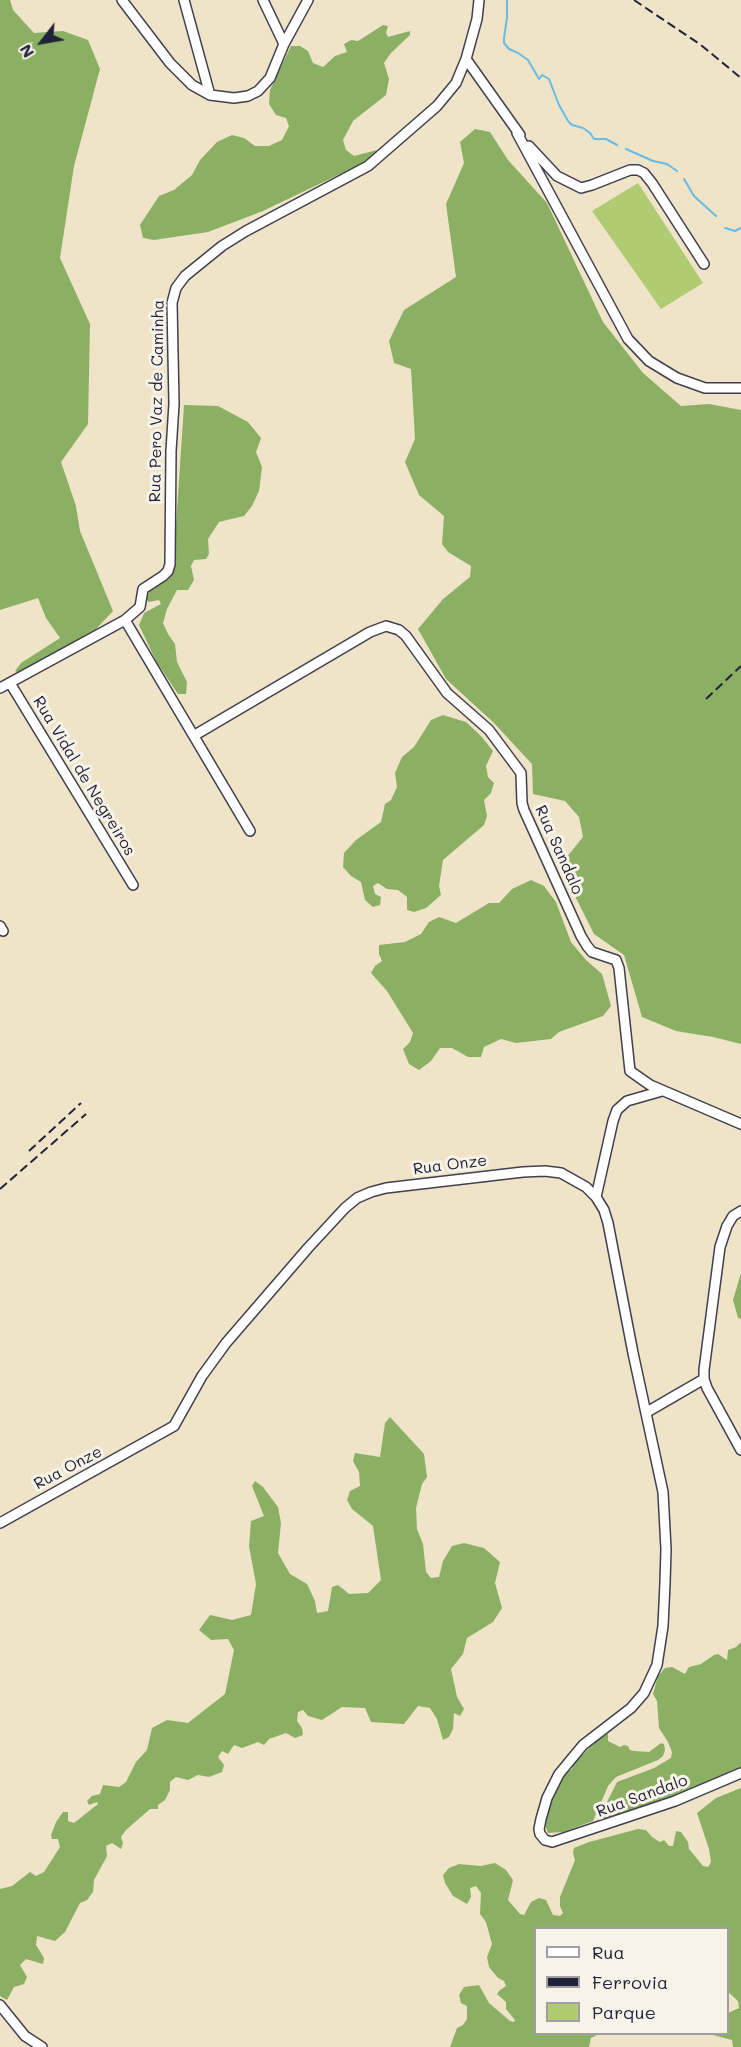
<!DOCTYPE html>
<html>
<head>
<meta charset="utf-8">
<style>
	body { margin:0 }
	#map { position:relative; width:741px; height:2047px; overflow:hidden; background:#efe4c8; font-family:Mali,sans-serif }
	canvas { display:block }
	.legend { position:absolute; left:534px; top:1927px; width:195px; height:108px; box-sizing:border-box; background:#f7f3e8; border:2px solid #a29fa3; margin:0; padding:8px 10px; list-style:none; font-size:18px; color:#22223b }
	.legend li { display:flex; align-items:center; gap:12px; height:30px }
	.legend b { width:30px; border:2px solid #a29fa3 }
	.north { position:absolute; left:12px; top:12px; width:60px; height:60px; -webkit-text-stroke:4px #f7f3e8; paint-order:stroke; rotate:239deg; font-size:16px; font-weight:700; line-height:24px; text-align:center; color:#22223b }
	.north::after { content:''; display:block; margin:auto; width:21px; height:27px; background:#22223b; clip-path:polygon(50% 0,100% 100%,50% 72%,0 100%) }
</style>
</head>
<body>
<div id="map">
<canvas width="741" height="2047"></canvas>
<ul class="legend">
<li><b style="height:8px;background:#fff"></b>Rua</li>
<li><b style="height:8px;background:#22223b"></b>Ferrovia</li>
<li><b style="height:16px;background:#afcc72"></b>Parque</li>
</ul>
<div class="north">N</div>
</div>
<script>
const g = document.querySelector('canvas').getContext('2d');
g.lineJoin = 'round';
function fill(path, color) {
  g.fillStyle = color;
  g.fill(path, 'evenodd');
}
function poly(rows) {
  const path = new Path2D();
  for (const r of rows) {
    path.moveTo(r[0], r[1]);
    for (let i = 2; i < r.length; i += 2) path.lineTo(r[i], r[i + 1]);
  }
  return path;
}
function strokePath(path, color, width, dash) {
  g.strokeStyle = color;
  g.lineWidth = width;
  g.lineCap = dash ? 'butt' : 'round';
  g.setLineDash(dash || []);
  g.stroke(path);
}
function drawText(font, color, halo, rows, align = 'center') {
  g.font = font + ' Mali,sans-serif';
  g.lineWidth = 6;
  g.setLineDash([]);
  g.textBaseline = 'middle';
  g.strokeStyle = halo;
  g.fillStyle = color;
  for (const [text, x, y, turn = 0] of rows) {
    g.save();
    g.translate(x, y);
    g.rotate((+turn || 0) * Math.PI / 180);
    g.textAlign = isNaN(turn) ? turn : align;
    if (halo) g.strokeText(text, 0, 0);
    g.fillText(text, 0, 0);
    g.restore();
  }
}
const green = poly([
	[638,183,703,283,661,309,592,211]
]);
const forest = poly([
	[0,0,10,0,13,10,34,33,63,31,88,40,100,69,74,166,60,258,90,324,88,424,61,462,76,506,80,531,113,611,96,629,19,673,15,671,21,663,60,638,46,618,38,598,0,610],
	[383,25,388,26,386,33,388,37,410,31,410,35,391,53,384,63,389,79,386,95,353,121,343,140,346,150,354,156,377,150,376,154,361,164,263,211,208,232,154,240,143,238,140,225,159,196,174,190,192,175,200,160,217,142,232,135,244,138,255,146,269,146,282,140,289,126,286,118,276,115,269,104,270,90,291,46,300,46,308,51,313,63,323,67,335,56,347,52,344,44,351,40,358,41],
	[475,129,490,132,508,160,547,203,603,322,643,373,681,406,709,404,741,410,741,1044,713,1037,676,1031,642,1017,624,955,594,934,570,886,566,858,583,837,579,817,565,801,533,794,532,764,493,722,446,679,418,629,443,599,470,577,471,566,448,552,442,544,444,516,419,495,405,462,415,439,411,369,394,363,389,341,404,310,456,277,446,204,464,163,460,142],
	[184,405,218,406,248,422,261,438,256,452,262,467,259,491,252,506,244,516,219,522,208,539,209,554,206,559,194,560,191,566,194,580,188,590,177,590,167,609,163,623,168,634,175,644,177,662,187,682,186,694,178,694,156,661,139,625,144,613,161,604,159,600,149,602,145,599,152,588,167,579,173,571],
	[443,715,466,722,481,736,493,751,486,766,488,777,494,783,491,793,484,800,487,816,484,825,443,860,439,886,441,895,426,908,414,912,407,910,407,897,398,890,387,889,378,883,373,886,375,894,381,897,380,905,373,907,365,900,361,882,351,876,343,867,344,853,356,840,381,822,385,804,391,800,397,787,395,773,402,757,414,747,431,720],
	[531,880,544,886,556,902,571,942,586,960,602,974,611,1006,603,1016,559,1032,551,1039,516,1043,501,1039,484,1047,481,1057,468,1057,452,1048,440,1048,431,1061,419,1070,409,1064,403,1049,410,1042,413,1033,387,991,371,973,375,966,382,961,379,954,379,945,405,942,421,934,429,922,439,917,456,923,489,903,499,903,512,889],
	[741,1273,741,1319,738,1318,733,1300],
	[390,1417,424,1454,427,1477,422,1484,416,1508,417,1529,423,1544,426,1572,431,1578,439,1577,443,1561,452,1546,464,1543,484,1548,500,1562,495,1583,502,1608,493,1622,467,1638,463,1654,451,1669,457,1697,464,1709,460,1716,454,1713,453,1729,449,1737,443,1740,437,1719,430,1708,418,1706,404,1724,371,1722,365,1708,342,1707,322,1720,308,1716,303,1710,298,1712,297,1721,302,1728,303,1735,295,1738,286,1733,269,1739,264,1745,258,1742,242,1748,234,1745,228,1754,222,1751,218,1757,224,1765,222,1772,209,1777,198,1775,188,1780,176,1777,170,1782,170,1790,165,1800,158,1805,158,1809,150,1809,126,1830,121,1837,123,1843,121,1849,112,1843,106,1846,107,1856,94,1880,93,1892,87,1900,80,1903,65,1932,55,1941,37,1936,36,1945,44,1958,43,1964,26,1959,20,1965,27,1977,24,1984,14,1987,7,2000,0,1996,0,1889,12,1886,30,1872,36,1876,44,1872,60,1847,58,1839,52,1839,51,1835,56,1822,63,1812,68,1812,68,1821,74,1823,98,1804,97,1802,89,1805,87,1801,92,1796,100,1794,103,1785,119,1787,126,1782,136,1762,147,1750,152,1728,167,1720,188,1723,225,1694,234,1650,228,1639,211,1640,199,1630,210,1615,232,1620,251,1615,256,1584,249,1546,251,1521,264,1516,252,1486,255,1481,263,1487,278,1507,281,1523,278,1553,290,1574,307,1584,315,1601,317,1613,328,1611,332,1587,338,1585,349,1594,368,1593,381,1580,373,1526,352,1509,347,1500,350,1491,360,1486,359,1472,353,1461,355,1453,380,1457,385,1423],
	[741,1642,741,1771,673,1800,604,1820,606,1804,617,1782,654,1768,671,1758,672,1752,668,1742,659,1728,657,1701,653,1694,658,1676,665,1668,672,1667,685,1674,689,1667,701,1664,714,1655,718,1654,727,1660,728,1650,736,1647],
	[604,1734,608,1734,608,1741,620,1747,624,1745,628,1746,630,1750,634,1751,649,1752,661,1743,664,1744,665,1750,663,1756,658,1760,616,1777,608,1786,593,1821,563,1832,548,1833,544,1822,557,1785,564,1775,572,1769,573,1764],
	[741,1788,741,2047,733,2047,732,2040,713,2035,728,2034,728,2013,739,2008,738,2001,728,1992,728,1928,536,1928,536,2034,599,2034,591,2038,589,2047,450,2047,457,2028,463,2025,467,2019,467,2006,461,2003,459,1995,464,1987,479,1985,489,2003,510,2021,514,2022,515,2020,506,2009,506,2002,497,1994,500,1990,506,1986,504,1981,498,1978,489,1967,487,1957,492,1944,486,1922,480,1914,481,1893,476,1886,470,1888,471,1897,467,1904,453,1896,445,1883,443,1875,449,1868,459,1864,481,1866,495,1863,506,1870,513,1880,508,1900,520,1914,524,1915,531,1902,539,1898,546,1900,553,1915,560,1916,563,1913,560,1906,560,1897,575,1860,573,1853,574,1848,589,1842,638,1829,646,1830,652,1837,660,1842,664,1840,669,1846,673,1846,676,1831,681,1832,688,1842,689,1849,703,1866,708,1867,711,1862,709,1849,697,1813,716,1798]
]);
const stream = poly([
	[507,0,507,18,504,38,504,43,509,49,518,53,528,60,539,79,542,75,549,79,559,105,568,121,572,125,583,128,590,133,594,139,606,139,617,145],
	[626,149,653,161,667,164,677,171],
	[684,179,694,196,716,216],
	[725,228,735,231,741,228]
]);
const minor = poly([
	[122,0,170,63,192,85,210,95,234,98,248,96,258,91,270,78,284,44,308,0],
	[184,0,210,95],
	[263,0,284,44],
	[466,59,520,135],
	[517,133,628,339,649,361,677,378,705,388,741,388],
	[529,146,557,176,581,188,592,185,630,170,638,170,644,173,652,183,704,264],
	[125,620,250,831],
	[10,683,133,885],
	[0,688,125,620,140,607,143,589,163,576,168,571,170,564,171,451,174,404,172,303,176,288,185,276,222,246,246,231,368,166,437,106,456,83,466,59,477,19,479,0],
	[195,735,370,632,386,626,399,630,406,636,447,693,489,730,521,773,522,803,524,810,581,936,587,946,592,952,616,960,619,968,630,1071,650,1085,741,1124],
	[0,926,3,931],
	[596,1197,613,1121,617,1110,627,1101,662,1091],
	[741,1211,733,1216,727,1226,720,1247,704,1370,704,1379,707,1388,741,1450],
	[647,1412,704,1379],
	[0,1523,174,1426,202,1376,226,1343,308,1248,345,1208,357,1198,371,1192,386,1188,523,1172,545,1171,561,1173,586,1187,596,1197,604,1210,608,1223,633,1353,663,1492,666,1549,665,1583,663,1626,657,1665,644,1693,631,1708,583,1745,559,1774,547,1798,541,1819,539,1829,540,1834,545,1840,552,1842,675,1801,741,1773],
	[0,2005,25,2036,42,2047]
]);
const rail = poly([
	[634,0,701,45,741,78],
	[706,699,741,666],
	[29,1151,81,1103],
	[0,1189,86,1114]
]);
const streetNames = [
	["Rua Pero Vaz de Caminha",157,401,-89],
	["Rua Vidal de Negreiros",84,776,59],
	["Rua Sandalo",559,850,66],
	["Rua Onze",450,1165,-7],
	["Rua Onze",68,1468,-28],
	["Rua Sandalo",642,1796,-20]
];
fill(green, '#afcc72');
fill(forest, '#8bb064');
strokePath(stream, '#67bbe4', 2);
strokePath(minor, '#413f50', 12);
strokePath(minor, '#fff', 9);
strokePath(rail, '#22223b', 2, [9, 4.5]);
drawText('16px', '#22223b', '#f7f3e8', streetNames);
</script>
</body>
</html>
